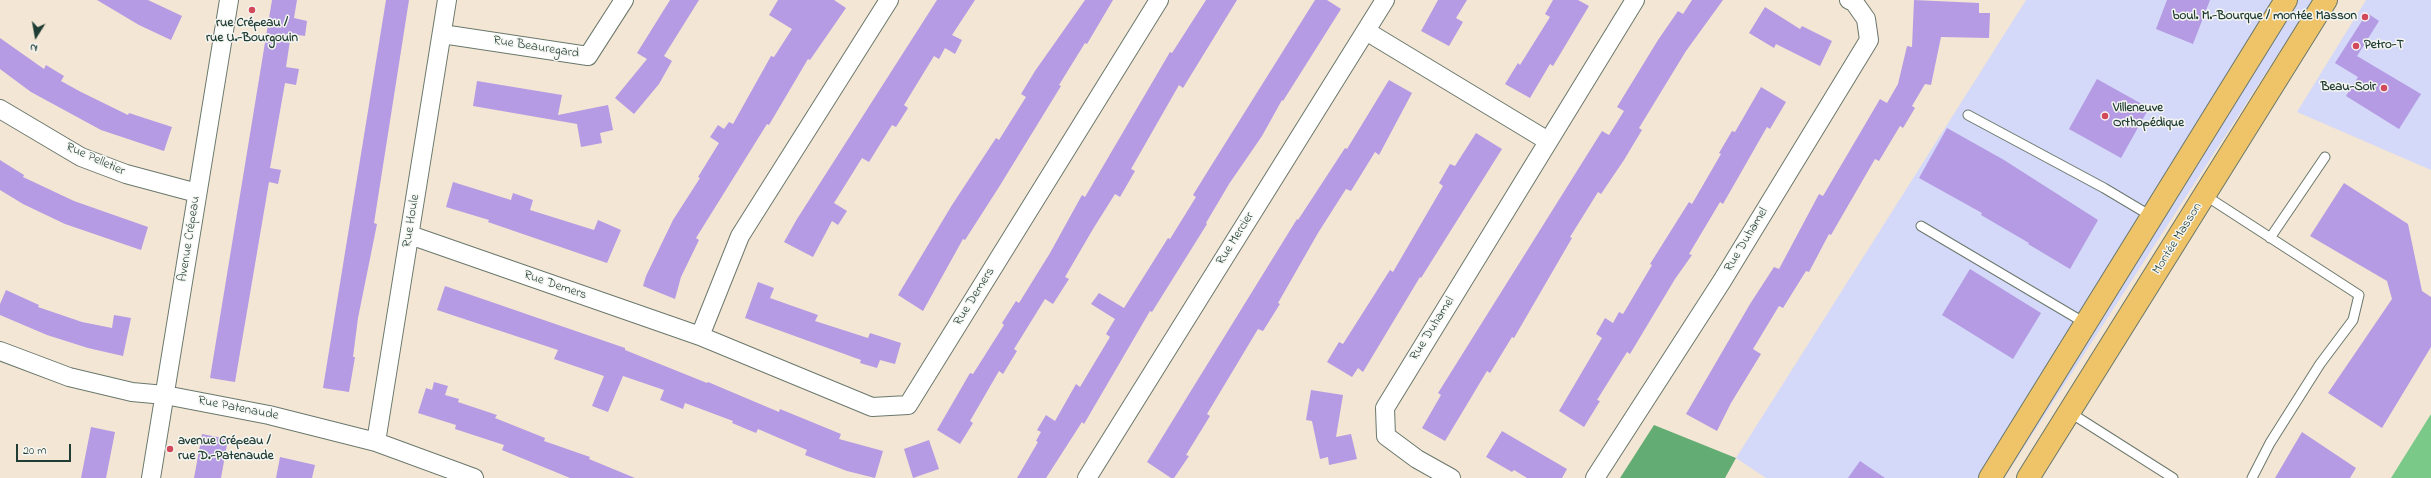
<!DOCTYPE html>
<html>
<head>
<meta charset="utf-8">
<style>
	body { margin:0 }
	#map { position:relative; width:2431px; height:478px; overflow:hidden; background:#f4e6d4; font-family:"Indie Flower",sans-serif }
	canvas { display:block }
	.north { position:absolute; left:16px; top:16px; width:40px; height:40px; -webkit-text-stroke:3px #f6f6f2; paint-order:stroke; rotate:191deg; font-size:11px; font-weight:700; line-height:16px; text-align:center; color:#1f3d34 }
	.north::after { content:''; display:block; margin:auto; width:14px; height:18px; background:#1f3d34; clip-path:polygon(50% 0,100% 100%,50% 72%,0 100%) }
	.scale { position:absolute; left:16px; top:444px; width:55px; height:18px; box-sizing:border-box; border:2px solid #1f3d34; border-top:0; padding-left:5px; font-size:12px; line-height:14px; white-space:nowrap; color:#1f3d34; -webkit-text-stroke:3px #f6f6f2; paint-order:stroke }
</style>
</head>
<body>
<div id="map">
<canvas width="2431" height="478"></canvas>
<div class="north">N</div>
<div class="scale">20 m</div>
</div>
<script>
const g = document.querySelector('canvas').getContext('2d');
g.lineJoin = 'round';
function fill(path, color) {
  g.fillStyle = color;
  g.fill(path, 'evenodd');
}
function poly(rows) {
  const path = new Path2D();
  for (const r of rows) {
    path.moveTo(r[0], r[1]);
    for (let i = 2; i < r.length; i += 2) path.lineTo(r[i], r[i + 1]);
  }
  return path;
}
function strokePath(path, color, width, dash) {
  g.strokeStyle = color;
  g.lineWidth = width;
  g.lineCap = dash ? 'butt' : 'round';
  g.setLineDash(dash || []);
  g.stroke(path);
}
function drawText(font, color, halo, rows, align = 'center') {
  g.font = font + ' "Indie Flower",sans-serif';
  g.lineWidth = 3;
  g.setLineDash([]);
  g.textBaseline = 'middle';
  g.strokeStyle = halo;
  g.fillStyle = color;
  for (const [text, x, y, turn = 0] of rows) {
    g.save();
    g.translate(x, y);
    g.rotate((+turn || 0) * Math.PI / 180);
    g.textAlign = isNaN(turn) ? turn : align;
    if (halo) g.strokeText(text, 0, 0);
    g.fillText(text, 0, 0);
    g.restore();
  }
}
const built = poly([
	[2026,0,2313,0,2004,478,1766,478,1736,458],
	[2366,0,2431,0,2431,170,2297,112]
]);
const green = poly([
	[2431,414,2431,478,2391,478]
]);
const forest = poly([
	[1654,425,1736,458,1725,478,1620,478]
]);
const building = poly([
	[97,0,148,0,182,16,171,40,139,25],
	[272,0,297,0,294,18,307,21,305,36,291,34,286,67,299,69,296,85,285,83,270,168,281,170,278,184,269,182,235,382,210,378],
	[386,0,409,0,374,223,377,224,358,318,353,357,355,357,349,392,323,388],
	[670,0,699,0,664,56,672,61,659,84,634,114,615,98,647,59,637,53],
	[778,0,834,0,846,8,810,60,808,59,769,125,767,124,696,238,699,240,681,277,675,299,643,286,646,276,673,220,700,178,698,177,719,143,710,137,718,125,724,129,729,122,733,124,771,56,774,57,792,29,769,15],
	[937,0,975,0,952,35,962,40,955,54,945,48,939,59,934,56,904,105,908,108,896,127,892,125,869,162,862,158,834,203,847,211,838,225,832,221,813,257,784,242,797,219],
	[1085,0,1113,0,1087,44,1085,43,1059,85,1061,86,999,187,965,240,963,239,923,311,898,295,952,205,996,138,999,140,1026,97,1021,94,1035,71],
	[1206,0,1237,0,1183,88,1179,85,1131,169,1135,171,1120,197,1115,194,1093,229,1065,277,1069,279,1053,304,1045,299,1014,349,1017,351,1003,374,999,371,970,421,973,423,960,444,937,430,970,373,973,374,1004,325,1002,323,1016,301,1019,303,1050,253,1082,195,1085,197,1170,52,1172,53],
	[1315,0,1327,0,1341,9,1283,101,1282,100,1262,136,1229,184,1206,223,1207,224,1152,312,1150,311,1084,424,1082,422,1046,478,1017,478,1038,442,1036,441,1041,432,1037,430,1046,415,1055,421,1076,384,1080,387,1110,337,1106,334,1115,319,1091,304,1099,293,1124,308,1168,238,1170,239,1196,197,1193,195,1211,166],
	[1438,0,1467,0,1456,18,1463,22,1449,46,1421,31],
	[1553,0,1578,0,1589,6,1553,66,1550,64,1530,98,1505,84,1518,63,1520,65,1550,17,1545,14],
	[1692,0,1723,0,1686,51,1639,128,1642,130,1624,160,1601,194,1598,192,1570,237,1572,238,1514,338,1512,337,1490,373,1487,371,1445,441,1422,428,1441,395,1438,393,1602,131,1609,135,1624,111,1617,107,1658,40,1678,11,1683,14],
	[1914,0,1979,3,1979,13,1990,13,1989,38,1941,37,1931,85,1925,84,1912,106,1915,108,1903,128,1900,126,1879,161,1875,159,1831,235,1829,234,1809,272,1806,271,1783,308,1779,306,1753,349,1761,354,1731,403,1717,431,1686,414,1750,304,1774,267,1779,269,1819,194,1823,196,1880,99,1887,103,1898,84,1907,46,1912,47],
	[2167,0,2210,0,2193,44,2156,29],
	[1765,7,1800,29,1802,26,1832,41,1820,66,1776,44,1774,48,1749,33],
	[2367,13,2379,21,2357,56,2421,94,2399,129,2346,96,2358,77,2335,63],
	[0,38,44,69,46,65,64,76,61,81,81,92,128,115,129,113,172,127,164,151,101,130,31,92,0,69],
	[2097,79,2149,108,2121,158,2069,129],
	[1389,80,1412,93,1379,155,1375,152,1351,191,1346,189,1318,233,1278,303,1280,304,1263,331,1258,329,1207,414,1210,416,1186,455,1189,456,1174,478,1171,478,1147,462,1297,219,1298,220,1345,148,1347,149],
	[477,81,562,95,558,115,608,105,613,130,600,133,602,143,581,147,577,124,473,106],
	[1761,87,1786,102,1770,129,1767,127,1723,204,1720,202,1689,254,1692,255,1675,279,1630,354,1627,352,1597,400,1600,401,1584,427,1559,411,1602,338,1596,334,1605,318,1613,323,1619,312,1623,314,1652,265,1650,264,1689,202,1692,204,1721,154,1719,153,1732,131,1735,132],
	[1947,128,2004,160,2098,220,2070,269,2028,244,2029,243,1981,215,1982,213,1919,178],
	[1476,133,1502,149,1421,278,1420,277,1363,372,1358,368,1352,377,1327,362,1339,342,1343,344,1390,270,1393,272,1443,186,1439,183,1450,164,1455,166],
	[0,160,24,175,23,177,74,201,148,227,141,250,65,224,23,204,0,190],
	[453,182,511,200,513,193,533,200,530,210,594,230,598,220,621,230,607,263,488,222,489,220,446,207],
	[2344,183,2408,224,2422,291,2431,297,2431,347,2382,428,2328,393,2392,299,2387,281,2310,236],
	[1970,269,2041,313,2013,359,1942,315],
	[758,282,774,288,770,298,818,315,815,321,868,338,870,333,901,343,895,364,880,360,877,368,860,363,861,360,745,318],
	[445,286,625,348,625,350,707,383,708,382,779,412,780,409,841,434,839,439,883,451,875,478,847,471,805,455,807,450,758,429,756,433,732,423,733,421,685,403,683,409,660,400,664,390,623,376,608,412,592,406,604,376,554,359,558,350,437,310],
	[6,290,39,305,38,307,82,322,112,328,114,315,131,318,123,356,88,348,47,335,0,315,0,304],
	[434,382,448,386,445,395,459,399,458,402,497,415,495,418,545,438,544,441,590,457,589,459,635,478,570,478,502,450,504,445,455,429,456,425,418,413,426,388,432,390],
	[1311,390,1343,395,1336,437,1351,434,1357,459,1329,465,1328,457,1320,459,1312,421,1306,420],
	[91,427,115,432,106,478,81,478],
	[1502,431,1567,469,1562,478,1527,478,1514,470,1512,472,1486,457],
	[2302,432,2356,468,2350,478,2275,478],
	[202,434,228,439,221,478,194,478],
	[929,440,939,469,913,478,904,449],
	[280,457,315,465,312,478,276,478],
	[1860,461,1885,478,1848,478]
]);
const lane = poly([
	[1968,115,2104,188,2151,216],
	[2206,196,2359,295,2353,320,2320,364,2270,443,2252,478],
	[1921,226,2085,323],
	[2270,238,2325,157],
	[2069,412,2173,478]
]);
const street = poly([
	[1366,31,1548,141],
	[442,34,588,56,624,0],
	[0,109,81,157,126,174,197,193],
	[410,235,700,336,872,407,908,405,1159,0],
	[700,336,740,236,889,0],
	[0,351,69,377,132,392,165,395,269,415,376,442,474,478],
	[376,442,447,0],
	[151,478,229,0],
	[1087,478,1385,0],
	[1451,478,1417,459,1386,436,1385,408,1635,0],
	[1595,478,1722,281,1869,40,1866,19,1854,2,1849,0]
]);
const primary = poly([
	[1990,478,2286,0],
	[2028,478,2326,0]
]);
const markers = [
	[252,10,4,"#d1495b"],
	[2365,17,4,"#d1495b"],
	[2356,46,4,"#d1495b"],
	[2384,88,4,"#d1495b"],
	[2105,116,4,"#d1495b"],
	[170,449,4,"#d1495b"]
];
const poiNames = [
	["boul. M.-Bourque / montée Masson",2357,17,"right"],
	["rue Crépeau /",252,24,"center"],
	["rue U.-Bourgouin",252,39,"center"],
	["Petro-T",2364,46],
	["Beau-Soir",2376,88,"right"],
	["Villeneuve",2113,109],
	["Orthopédique",2113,124],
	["avenue Crépeau /",178,442],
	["rue D.-Patenaude",178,457]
];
const streetNames = [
	["Rue Beauregard",536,48,9],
	["Rue Pelletier",95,160,24],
	["Rue Houle",412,221,-81],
	["Avenue Crépeau",190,239,-81],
	["Rue Mercier",1236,239,-58],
	["Montée Masson",2178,239,-58],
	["Rue Duhamel",1747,240,-59],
	["Rue Demers",555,286,19],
	["Rue Demers",975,297,-58],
	["Rue Duhamel",1433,329,-58],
	["Rue Patenaude",238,409,11]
];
fill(built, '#d4d8f9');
fill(green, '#7ac988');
fill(forest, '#63ad74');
fill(building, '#b49be3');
strokePath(lane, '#6a786c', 11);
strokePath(street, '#6a786c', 20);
strokePath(primary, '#6a786c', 24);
strokePath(lane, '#fff', 9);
strokePath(street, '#fff', 18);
strokePath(primary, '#efc469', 22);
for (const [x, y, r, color] of markers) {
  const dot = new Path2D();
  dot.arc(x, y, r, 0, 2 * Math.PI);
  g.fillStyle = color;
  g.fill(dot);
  strokePath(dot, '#f6f6f2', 1.5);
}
drawText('bold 13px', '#1f3d34', '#f6f6f2', poiNames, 'left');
drawText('13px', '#1f3d34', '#f6f6f2', streetNames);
</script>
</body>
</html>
